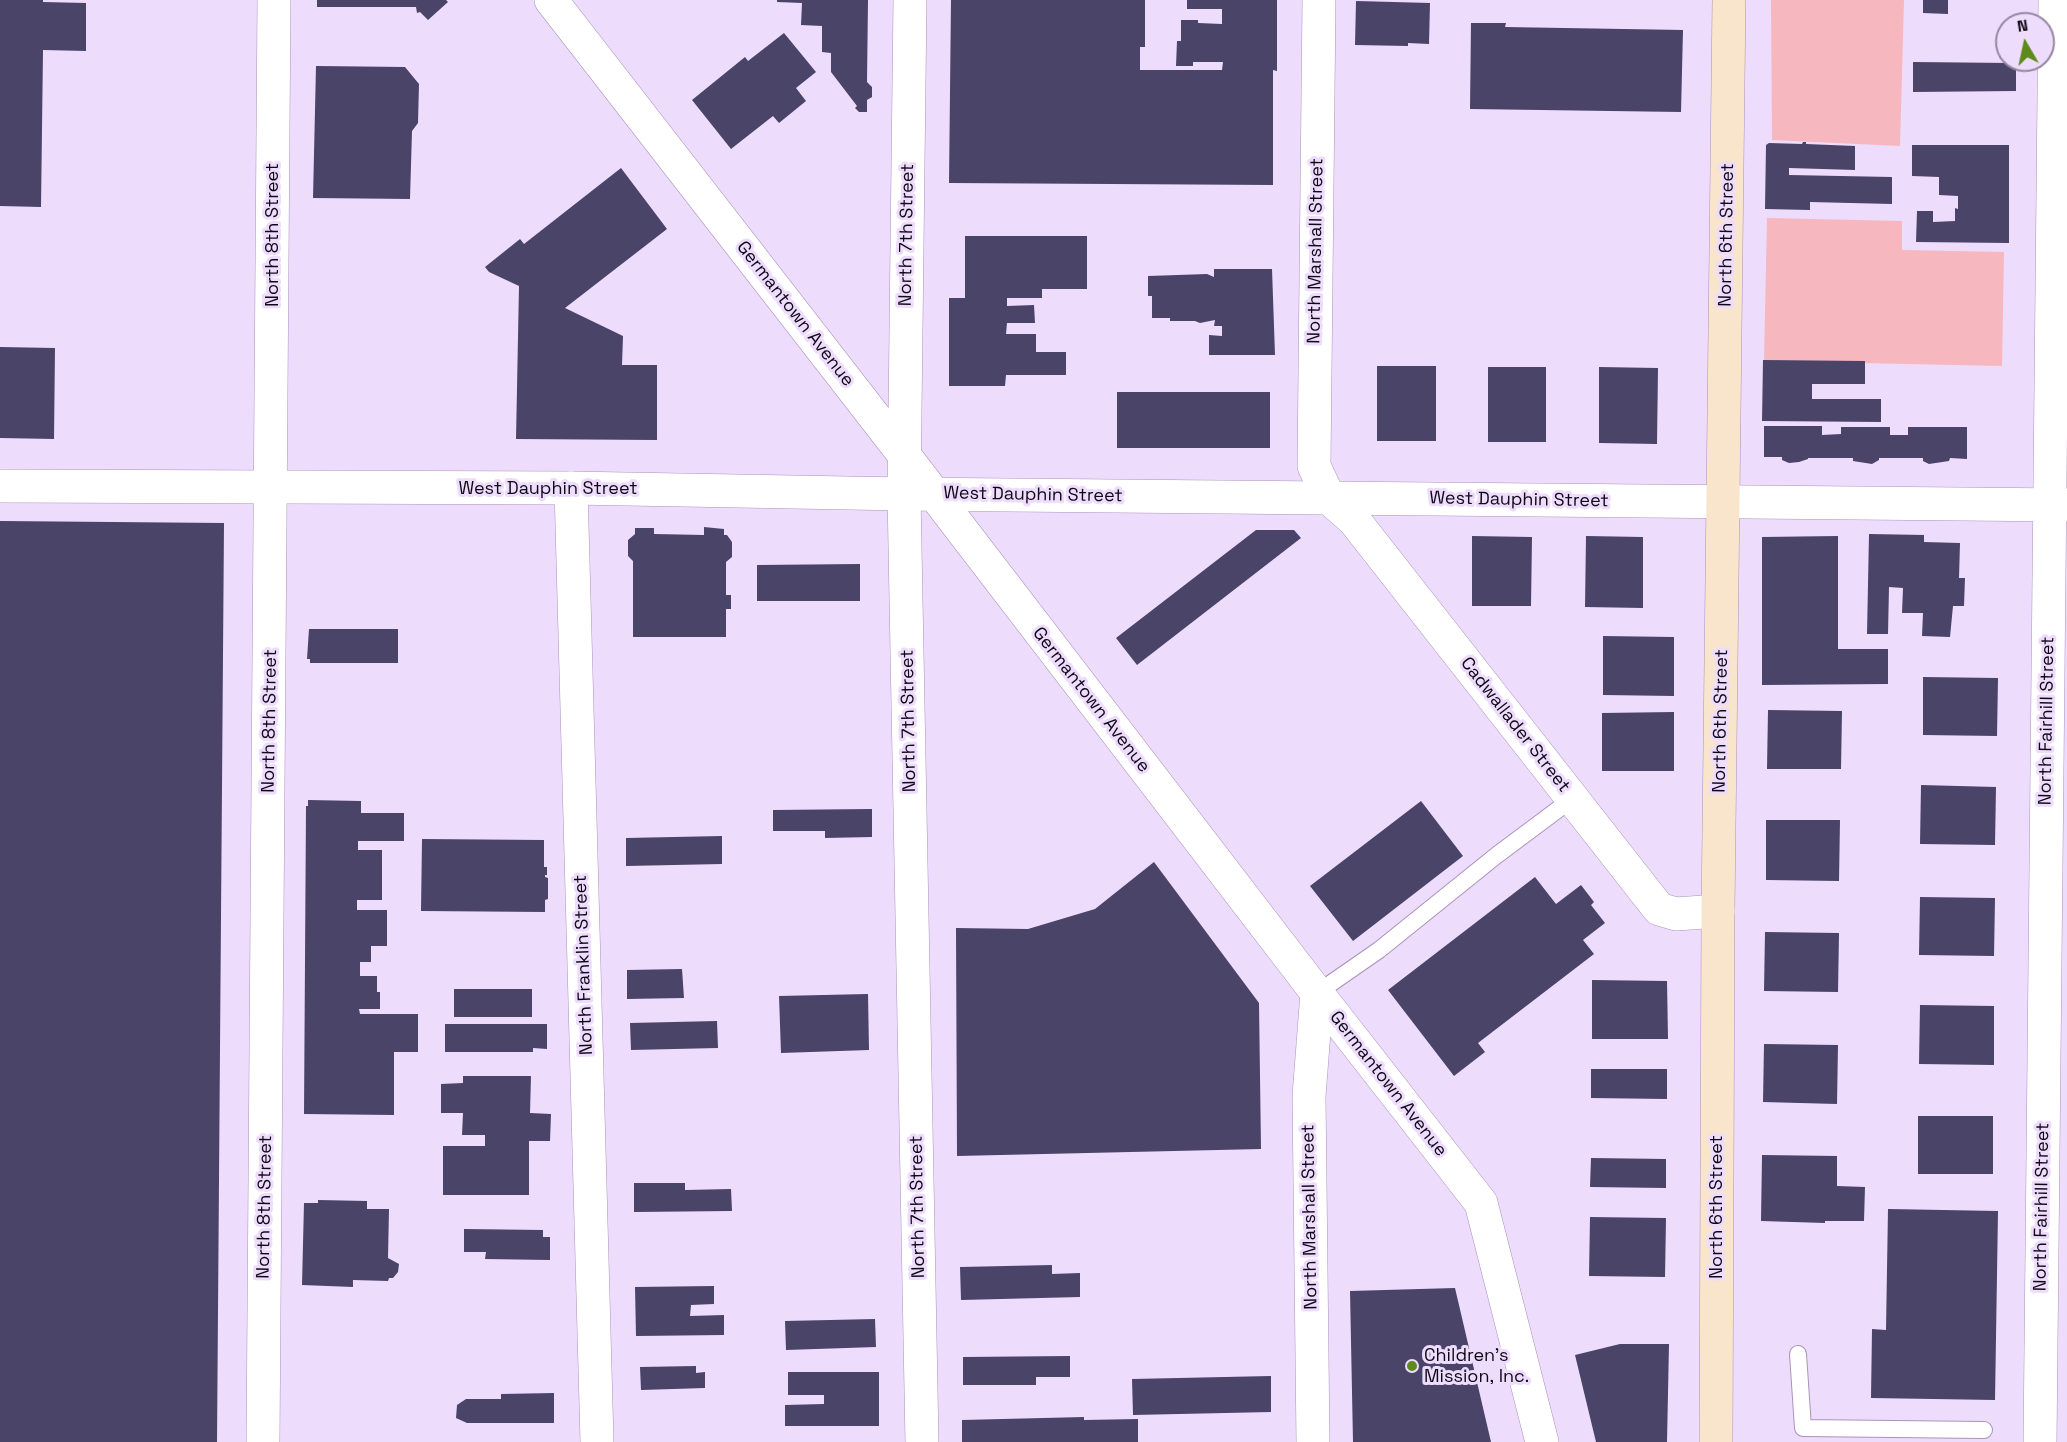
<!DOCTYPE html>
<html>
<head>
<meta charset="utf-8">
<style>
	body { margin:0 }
	#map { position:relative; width:2067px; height:1442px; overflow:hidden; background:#eedcfd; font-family:"Space Grotesk",sans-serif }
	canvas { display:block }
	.north { position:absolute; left:1995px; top:12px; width:60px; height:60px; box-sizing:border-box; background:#eedcfd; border:2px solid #9587a0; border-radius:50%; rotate:351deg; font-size:16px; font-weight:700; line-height:24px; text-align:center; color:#0f0815 }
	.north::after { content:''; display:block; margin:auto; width:21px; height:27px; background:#5d8a1b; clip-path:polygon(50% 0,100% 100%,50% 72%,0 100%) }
</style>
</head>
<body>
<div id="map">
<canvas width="2067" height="1442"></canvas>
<div class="north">N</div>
</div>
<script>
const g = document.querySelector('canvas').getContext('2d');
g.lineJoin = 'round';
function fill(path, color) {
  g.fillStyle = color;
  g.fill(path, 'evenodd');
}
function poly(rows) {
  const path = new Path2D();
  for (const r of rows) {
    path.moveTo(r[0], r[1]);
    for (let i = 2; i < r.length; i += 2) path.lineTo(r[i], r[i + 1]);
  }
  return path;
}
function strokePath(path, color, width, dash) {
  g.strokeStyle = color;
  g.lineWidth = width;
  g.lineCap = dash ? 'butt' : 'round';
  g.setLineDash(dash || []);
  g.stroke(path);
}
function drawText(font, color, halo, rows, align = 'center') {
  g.font = font + ' "Space Grotesk",sans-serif';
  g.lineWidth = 6;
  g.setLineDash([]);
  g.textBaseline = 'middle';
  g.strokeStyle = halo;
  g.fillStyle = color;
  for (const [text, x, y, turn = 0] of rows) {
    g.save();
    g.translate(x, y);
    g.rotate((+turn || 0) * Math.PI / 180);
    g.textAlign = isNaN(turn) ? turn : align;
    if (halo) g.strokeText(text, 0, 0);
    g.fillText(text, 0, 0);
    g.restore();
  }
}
const green = poly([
	[1771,0,1904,0,1900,146,1772,140],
	[1767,218,1902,221,1902,250,2004,252,2002,366,1764,361]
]);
const building = poly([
	[0,0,43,0,43,2,86,3,86,51,43,50,41,207,0,206],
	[317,0,446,0,448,2,428,20,420,12,417,13,416,7,317,7],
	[777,0,868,0,867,82,872,87,872,97,867,100,867,112,859,112,855,108,857,106,831,72,831,53,822,52,822,26,801,25,802,3,777,2],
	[951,0,1145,0,1145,47,1140,47,1140,70,1222,70,1223,62,1193,62,1193,66,1176,66,1177,41,1181,41,1181,20,1198,20,1198,23,1222,24,1222,9,1187,9,1187,0,1277,0,1277,71,1273,70,1273,185,949,183],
	[1923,0,1948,0,1948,14,1923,13],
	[1356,1,1430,3,1429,44,1408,43,1408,46,1355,45],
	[1471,23,1506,23,1505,27,1683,30,1681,112,1470,109],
	[784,33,816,72,796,88,806,101,779,123,773,116,731,149,692,100,745,57,748,61],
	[1913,62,2010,63,2010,66,2016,66,2016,91,1913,92],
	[316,66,405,67,419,84,418,123,412,131,410,199,313,198],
	[1803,142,1806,142,1806,144,1855,146,1855,170,1789,168,1789,175,1892,177,1892,204,1810,202,1810,210,1765,209,1766,145,1769,143,1802,144],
	[1912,145,2009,145,2009,243,1916,242,1917,211,1933,211,1933,222,1955,221,1955,208,1958,209,1958,196,1939,195,1939,177,1912,176],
	[621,168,667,229,565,308,623,336,622,365,657,365,657,440,516,439,519,286,489,272,485,267,520,239,524,244],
	[965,236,1087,236,1087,289,1042,289,1042,298,1007,298,1007,306,1034,305,1035,323,1007,323,1006,334,1036,334,1036,352,1066,352,1066,375,1006,375,1005,386,949,386,949,298,965,298],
	[1214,269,1272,269,1275,355,1209,355,1209,335,1222,336,1222,326,1214,326,1215,320,1200,323,1195,321,1170,321,1170,318,1152,318,1152,296,1148,296,1148,276,1207,274,1214,277],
	[0,347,55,348,54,439,0,438],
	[1763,360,1865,361,1865,384,1812,384,1812,399,1881,399,1881,422,1762,421],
	[1377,366,1436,366,1436,441,1377,441],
	[1488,367,1546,367,1546,442,1488,442],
	[1599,367,1658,368,1657,444,1599,443],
	[1117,392,1270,392,1270,448,1117,448],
	[1764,426,1822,426,1822,435,1841,434,1841,427,1890,427,1890,435,1908,435,1908,427,1967,427,1967,459,1950,458,1949,461,1929,464,1923,461,1923,458,1879,458,1879,460,1872,464,1853,461,1853,458,1808,458,1808,459,1799,462,1789,463,1782,460,1782,457,1764,457],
	[0,521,224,523,217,1442,0,1442],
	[704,527,724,529,724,535,727,535,732,542,732,557,726,562,726,595,731,595,731,609,726,609,726,637,633,637,633,561,628,556,628,540,635,534,635,528,654,528,654,534,704,535],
	[1256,530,1294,530,1301,538,1137,665,1116,638],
	[1869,534,1924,535,1924,542,1960,543,1959,578,1965,578,1964,606,1953,606,1950,637,1922,636,1923,613,1902,613,1903,588,1889,587,1888,634,1867,634],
	[1472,536,1532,537,1531,606,1472,606],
	[1586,536,1643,537,1643,608,1585,607],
	[1838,536,1838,649,1888,649,1888,684,1762,685,1762,537],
	[860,564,860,601,757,601,757,565],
	[309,629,398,629,398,663,310,663,310,659,307,659],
	[1603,636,1674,637,1674,696,1603,695],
	[1923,677,1998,678,1997,736,1923,735],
	[1768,710,1842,711,1841,769,1767,769],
	[1674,712,1674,771,1602,771,1602,713],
	[1921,785,1996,787,1995,845,1920,844],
	[308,800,361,801,361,813,404,813,404,841,358,841,358,850,382,850,382,900,357,900,357,910,387,910,387,946,371,946,371,962,360,962,360,976,377,976,377,992,380,992,380,1009,359,1009,360,1014,418,1014,418,1052,394,1052,394,1115,304,1114,306,806,308,806],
	[1421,801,1463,856,1353,941,1310,886],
	[872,809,872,837,825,838,825,831,773,831,773,810],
	[1766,820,1840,820,1839,881,1766,880],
	[722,836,722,864,626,866,626,838],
	[422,839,544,840,544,867,547,867,547,875,545,875,545,877,548,878,548,899,545,900,545,912,421,911],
	[1154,862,1259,1003,1261,1149,957,1156,956,928,1028,929,1095,909],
	[1535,877,1556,904,1581,885,1594,902,1591,905,1605,923,1583,940,1594,954,1478,1043,1485,1052,1454,1076,1388,990],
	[1920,897,1995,898,1994,956,1919,955],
	[1765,932,1839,933,1838,992,1764,991],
	[682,969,684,998,627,999,627,970],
	[1592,980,1667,981,1668,1039,1592,1039],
	[454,989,532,989,532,1017,454,1017],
	[868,994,869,1050,781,1053,779,996],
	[1920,1005,1994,1006,1994,1065,1919,1064],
	[717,1021,718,1048,631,1050,630,1023],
	[445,1024,547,1024,547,1049,533,1048,533,1052,445,1052],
	[1764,1044,1838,1045,1837,1104,1763,1102],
	[1591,1069,1667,1069,1667,1099,1591,1098],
	[463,1076,531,1076,530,1113,551,1114,550,1141,529,1141,529,1195,443,1195,443,1146,485,1146,485,1135,462,1135,463,1113,441,1113,441,1084,463,1083],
	[1918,1116,1993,1116,1993,1174,1918,1174],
	[1762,1155,1837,1156,1837,1186,1865,1187,1864,1221,1825,1221,1825,1223,1761,1221],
	[1591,1158,1666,1159,1666,1188,1590,1187],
	[634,1183,685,1183,685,1190,731,1189,732,1211,634,1212],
	[318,1200,367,1201,367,1209,389,1209,388,1258,399,1264,398,1272,393,1278,389,1278,388,1281,353,1280,353,1287,302,1285,304,1203,318,1203],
	[1888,1209,1998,1211,1995,1400,1871,1398,1872,1329,1886,1330],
	[1590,1217,1666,1218,1665,1277,1589,1276],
	[464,1229,543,1230,543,1237,550,1237,550,1260,485,1259,486,1252,464,1252],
	[1052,1265,1052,1274,1080,1273,1080,1297,961,1300,960,1267],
	[714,1286,714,1304,691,1305,690,1316,724,1315,724,1335,636,1336,635,1287],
	[1455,1288,1491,1442,1353,1442,1350,1291],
	[875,1319,876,1347,786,1350,785,1321],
	[1620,1344,1669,1344,1667,1442,1596,1442,1575,1355],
	[1070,1356,1070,1377,1036,1377,1036,1385,963,1385,963,1357],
	[696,1366,696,1373,705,1372,705,1388,641,1390,640,1367],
	[788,1372,879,1372,879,1426,785,1426,785,1405,824,1404,824,1395,788,1395],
	[1271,1376,1271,1412,1133,1415,1132,1379],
	[554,1393,554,1423,467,1423,456,1418,457,1405,466,1399,501,1399,501,1394],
	[1084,1417,1084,1420,1138,1419,1138,1442,962,1442,962,1420]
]);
const service = poly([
	[1317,993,1379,950,1497,855,1572,799],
	[1798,1354,1803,1428,1984,1430]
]);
const minor = poly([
	[910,0,904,494,922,1442],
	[1319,0,1314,466,1329,498,1354,520,1659,909,1676,914,1718,911],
	[571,488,597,1442],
	[263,1442,274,0],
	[1313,1442,1309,1096,1317,993],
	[2040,1442,2055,0]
]);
const tertiary = poly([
	[551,0,905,456,1317,993,1481,1203,1542,1442],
	[0,486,571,488,904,494,2067,505]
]);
const secondary = poly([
	[1716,1442,1718,911,1729,0]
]);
const markers = [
	[1412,1366,6,"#5d8a1b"]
];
const streetNames = [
	["North 8th Street",273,235,-90],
	["North 7th Street",907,235,-89],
	["North 6th Street",1727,235,-89],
	["North Marshall Street",1316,251,-89],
	["Germantown Avenue",795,314,52],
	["West Dauphin Street",548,489],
	["West Dauphin Street",1033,495,1],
	["West Dauphin Street",1519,500,1],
	["Germantown Avenue",1091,700,52],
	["North 8th Street",270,721,-89],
	["North 7th Street",909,721,-91],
	["North 6th Street",1721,721,-89],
	["North Fairhill Street",2047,721,-89],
	["Cadwallader Street",1515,725,52],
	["North Franklin Street",584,965,-92],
	["Germantown Avenue",1388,1084,52],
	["North 8th Street",265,1207,-89],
	["North 7th Street",918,1207,-91],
	["North 6th Street",1717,1207,-90],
	["North Fairhill Street",2042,1207,-89],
	["North Marshall Street",1310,1217,-91]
];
const poiNames = [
	["Children's",1424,1356],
	["Mission, Inc.",1424,1377]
];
fill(green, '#f6b7bf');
fill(building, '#494468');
strokePath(service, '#a993ba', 18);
strokePath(minor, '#a993ba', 34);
strokePath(tertiary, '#a993ba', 34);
strokePath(secondary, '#a993ba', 34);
strokePath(service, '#fff', 16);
strokePath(minor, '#fff', 33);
strokePath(tertiary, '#fff', 33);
strokePath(secondary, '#f9e5cc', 33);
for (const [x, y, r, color] of markers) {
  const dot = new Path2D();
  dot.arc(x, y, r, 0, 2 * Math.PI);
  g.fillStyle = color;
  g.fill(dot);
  strokePath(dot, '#eedcfd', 2);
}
drawText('18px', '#0f0815', '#eedcfd', streetNames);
drawText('18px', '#0f0815', '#eedcfd', poiNames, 'left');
</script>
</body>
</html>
